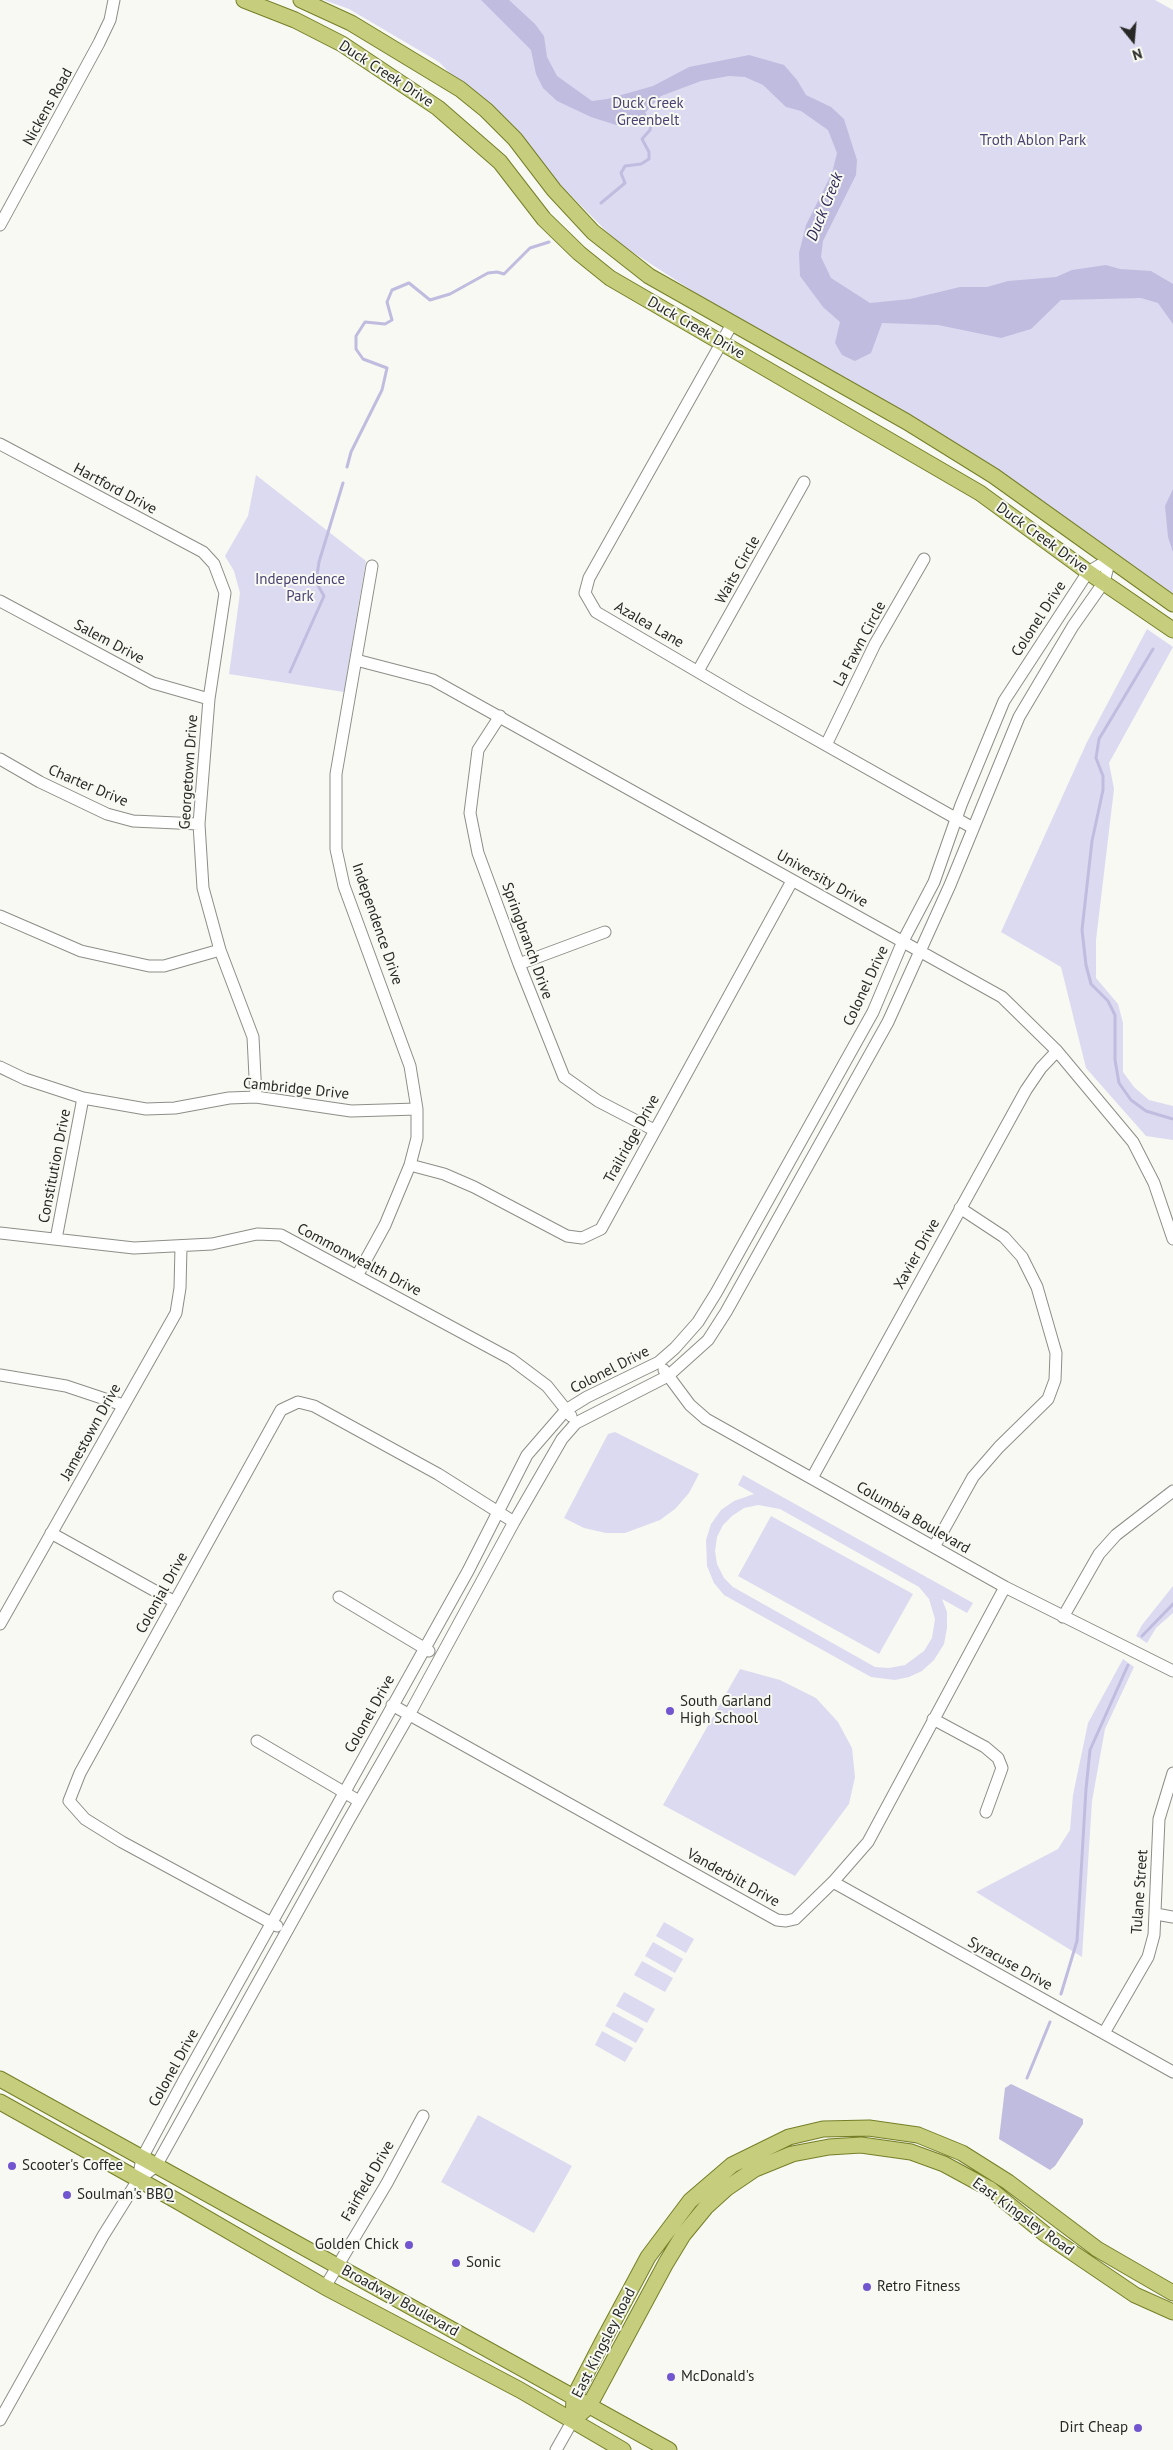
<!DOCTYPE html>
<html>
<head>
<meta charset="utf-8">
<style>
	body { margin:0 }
	#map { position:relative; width:1173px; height:2450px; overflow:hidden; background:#f7f9f2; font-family:"PT Sans",sans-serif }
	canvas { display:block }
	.north { position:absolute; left:1108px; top:15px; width:50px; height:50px; -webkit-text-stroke:4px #f7f9f2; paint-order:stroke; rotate:163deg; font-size:14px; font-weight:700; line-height:20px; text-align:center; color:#282926 }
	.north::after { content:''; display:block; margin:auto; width:18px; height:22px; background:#282926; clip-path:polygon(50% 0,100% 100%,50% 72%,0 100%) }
</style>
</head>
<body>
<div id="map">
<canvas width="1173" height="2450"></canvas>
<div class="north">N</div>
</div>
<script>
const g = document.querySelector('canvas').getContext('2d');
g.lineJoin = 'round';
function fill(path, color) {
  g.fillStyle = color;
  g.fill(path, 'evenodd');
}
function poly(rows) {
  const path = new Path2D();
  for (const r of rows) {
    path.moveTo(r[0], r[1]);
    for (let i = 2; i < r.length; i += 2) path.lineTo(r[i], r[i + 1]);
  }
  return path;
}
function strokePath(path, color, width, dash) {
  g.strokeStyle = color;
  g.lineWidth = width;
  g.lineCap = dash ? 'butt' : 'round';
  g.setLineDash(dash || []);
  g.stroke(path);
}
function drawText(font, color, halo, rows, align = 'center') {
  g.font = font + ' "PT Sans",sans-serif';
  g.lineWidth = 4;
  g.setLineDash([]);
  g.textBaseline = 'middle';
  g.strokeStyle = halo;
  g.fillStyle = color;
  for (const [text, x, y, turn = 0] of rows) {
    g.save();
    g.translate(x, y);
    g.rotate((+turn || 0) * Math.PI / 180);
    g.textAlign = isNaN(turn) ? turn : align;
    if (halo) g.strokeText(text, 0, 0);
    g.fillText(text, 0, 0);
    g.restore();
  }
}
const green = poly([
	[324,0,1155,0,1173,10,1173,594,997,469,861,387,705,299,617,242,439,62,349,9],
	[256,475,366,561,344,692,229,674,240,593,234,571,225,556,248,516],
	[1147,629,1173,647,1109,763,1114,789,1096,940,1096,978,1118,1004,1123,1023,1123,1072,1134,1087,1149,1100,1173,1106,1173,1140,1146,1136,1086,1068,1061,967,1001,932,1087,742],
	[615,1432,699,1474,689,1493,675,1509,660,1520,625,1533,606,1533,584,1528,564,1518,608,1434],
	[743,1475,973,1603,967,1613,942,1599,947,1612,947,1628,944,1644,934,1660,922,1671,909,1677,895,1680,871,1677,724,1595,714,1583,707,1566,706,1540,711,1524,721,1510,734,1501,754,1494,738,1485],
	[758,1505,780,1509,919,1587,929,1599,935,1619,932,1638,924,1651,905,1665,889,1668,875,1667,733,1587,724,1578,717,1564,715,1551,717,1537,723,1525,732,1516,744,1508],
	[771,1516,913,1594,879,1654,738,1576],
	[1173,1586,1173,1613,1156,1628,1147,1643,1136,1636,1142,1625],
	[1123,1659,1134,1667,1105,1729,1092,1801,1082,1957,976,1892,1058,1849,1070,1830,1073,1795,1088,1723],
	[740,1669,780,1680,816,1698,838,1722,852,1748,855,1777,849,1804,795,1876,663,1805],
	[664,1922,694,1939,686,1953,656,1936],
	[653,1942,683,1959,675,1973,645,1956],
	[642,1961,673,1978,665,1992,634,1975],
	[624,1992,655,2009,647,2023,616,2006],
	[613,2012,644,2029,636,2043,605,2026],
	[602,2031,633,2048,625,2062,595,2045],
	[478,2115,572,2166,534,2233,441,2182]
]);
const water = poly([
	[481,0,509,0,535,24,544,36,547,57,557,76,592,101,607,99,653,86,689,67,749,55,784,65,797,80,806,95,831,107,844,119,857,160,856,175,823,241,821,257,831,278,870,303,910,299,960,287,987,287,1008,281,1056,277,1072,270,1106,265,1120,269,1151,271,1173,284,1173,324,1158,303,1141,298,1061,300,1031,329,1001,338,938,325,882,323,871,353,855,361,842,355,835,343,840,322,823,307,800,276,799,253,806,225,832,173,837,153,828,130,801,111,786,107,763,85,745,77,729,76,701,81,661,96,635,123,616,125,591,117,557,101,543,88,536,74,531,50],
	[1173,489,1173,552,1168,537,1165,506],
	[1011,2084,1083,2119,1083,2124,1055,2166,1050,2170,999,2139,1005,2088]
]);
const stream = poly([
	[601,203,625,183,621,173,625,166,641,164,649,159,649,152,642,139,650,130,651,124,643,112],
	[347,467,351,452,382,390,387,368,363,359,356,349,356,336,365,322,385,324,392,320,387,302,392,290,409,283,430,300,450,294,488,273,497,272,504,274,530,248,549,242],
	[1153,649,1099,739,1096,758,1103,776,1103,790,1092,841,1082,930,1086,965,1091,984,1108,1001,1115,1015,1115,1060,1119,1083,1131,1100,1146,1111,1173,1119],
	[290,672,324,596,316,582,319,562,343,483],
	[1142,1636,1173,1604],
	[1061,1994,1077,1941,1086,1789,1090,1750,1128,1665],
	[1027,2078,1050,2022]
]);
const minor = poly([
	[0,225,99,43,110,20,114,0],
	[732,324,589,578,585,593,596,612,746,700,973,828],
	[0,444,203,552,214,564,225,593,209,699,199,824,203,888,220,950,253,1037,256,1097],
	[0,601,153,683,209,699],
	[356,660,433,680,1002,997,1057,1051,1133,1142,1154,1183,1173,1239],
	[698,671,804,482],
	[500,716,478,750,470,813,478,853,519,964,564,1077,598,1101,654,1130],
	[826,745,875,644,924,559],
	[0,759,40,782,107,814,133,821,199,824],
	[0,916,81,951,149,966,164,966,220,950],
	[519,964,605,932],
	[0,1067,25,1079,83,1098,146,1109,175,1108,229,1098,256,1097,351,1111,417,1109],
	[410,1165,444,1174,474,1187,567,1236,582,1238,601,1229,792,881],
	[0,1233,134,1248,212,1244,257,1234,281,1235,511,1359,547,1386,571,1416],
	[56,1239,83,1098],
	[357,1276,385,1225,410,1165,417,1138,417,1109,410,1066,344,886,336,849,336,774,372,566],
	[664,1370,690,1405,706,1419,1005,1587,1173,1671],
	[0,1375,66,1386,123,1405],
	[812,1478,1026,1090,1041,1068,1057,1051],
	[51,1533,175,1602],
	[934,1547,973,1477,999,1447,1048,1399,1055,1380,1056,1353,1037,1287,1022,1257,1004,1237,960,1208],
	[339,1597,429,1651],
	[1063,1617,1099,1554,1116,1535,1173,1491],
	[0,1624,176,1313,180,1288,181,1247],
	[392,1705,777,1920,786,1921,795,1919,833,1882,868,1842,1005,1587],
	[933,1719,985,1747,998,1758,1002,1768,986,1812],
	[257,1741,359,1801],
	[833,1882,1173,2072],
	[1156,1914,1173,1917],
	[277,1926,122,1842,85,1819,69,1801,80,1773,281,1410,298,1402,314,1406,438,1474,514,1522],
	[1104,2033,1148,1957,1154,1935,1159,1819,1173,1773],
	[138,2180,142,2158,185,2078,468,1571,527,1455,566,1410,587,1397,659,1362,675,1348,698,1322,716,1293,873,1012,903,941,934,882,961,805,1004,701,1088,572,1110,559],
	[325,2287,387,2183,423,2116],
	[0,2420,103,2236,138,2180,156,2166,347,1823,409,1715,514,1522,562,1439,576,1423,668,1376,708,1340,726,1312,888,1022,950,885,1019,717,1073,626,1104,582,1110,559],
	[556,2450,573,2420]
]);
const major = poly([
	[244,0,295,20,342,44,438,108,500,162,544,219,579,253,610,278,980,493,1088,572,1173,630],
	[301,0,351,23,460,89,486,110,515,139,554,190,593,232,649,276,907,422,994,476,1173,604],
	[0,2079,669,2450],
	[0,2102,177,2201,325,2287,520,2390,623,2450],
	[573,2420,574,2397,603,2341,648,2257,690,2201,732,2165,789,2137,823,2129,869,2128,918,2135,962,2153,1008,2182,1097,2249,1173,2293],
	[573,2420,589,2406,666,2263,683,2235,706,2207,727,2188,755,2169,792,2154,829,2147,861,2145,911,2152,944,2164,990,2189,1045,2234,1135,2295,1173,2312]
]);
const markers = [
	[670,1711,5,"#7256d0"],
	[12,2166,5,"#7256d0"],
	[67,2195,5,"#7256d0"],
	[409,2245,5,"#7256d0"],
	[456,2263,5,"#7256d0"],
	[867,2287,5,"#7256d0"],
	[671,2377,5,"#7256d0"],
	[1138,2428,5,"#7256d0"]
];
const streetNames = [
	["Duck Creek Drive",386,74,33],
	["Nickens Road",48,107,-61],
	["Duck Creek Drive",696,328,30],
	["Hartford Drive",115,489,28],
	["Duck Creek Drive",1042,538,36],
	["Waits Circle",738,570,-61],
	["Colonel Drive",1039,619,-57],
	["Azalea Lane",649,625,30],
	["Salem Drive",109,642,28],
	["La Fawn Circle",860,644,-62],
	["Georgetown Drive",189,772,-86],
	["Charter Drive",88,786,23],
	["University Drive",822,879,29],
	["Independence Drive",377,924,71],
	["Springbranch Drive",527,941,70],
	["Colonel Drive",866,986,-65],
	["Cambridge Drive",296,1089,6],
	["Trailridge Drive",632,1139,-61],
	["Constitution Drive",55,1166,-79],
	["Xavier Drive",917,1254,-61],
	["Commonwealth Drive",359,1260,28],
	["Colonel Drive",610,1370,-27],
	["Jamestown Drive",91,1432,-61],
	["Columbia Boulevard",913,1518,30],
	["Colonial Drive",162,1593,-61],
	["Colonel Drive",370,1714,-61],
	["Vanderbilt Drive",733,1878,29],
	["Tulane Street",1140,1892,-86],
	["Syracuse Drive",1010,1964,29],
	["Colonel Drive",174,2068,-61],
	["Fairfield Drive",368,2181,-60],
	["East Kingsley Road",1023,2217,36],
	["Broadway Boulevard",400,2301,29],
	["East Kingsley Road",604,2343,-63]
];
const parkNames = [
	["Duck Creek",648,104],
	["Greenbelt",648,121],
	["Troth Ablon Park",1033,141],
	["Independence",300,580],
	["Park",300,597]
];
const poiNames = [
	["South Garland",680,1702],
	["High School",680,1719],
	["Scooter's Coffee",22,2166],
	["Soulman's BBQ",77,2195],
	["Golden Chick",399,2245,"right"],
	["Sonic",466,2263],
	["Retro Fitness",877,2287],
	["McDonald's",681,2377],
	["Dirt Cheap",1128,2428,"right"]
];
const waterNames = [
	["Duck Creek",825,207,-68]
];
fill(green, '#dcdaf0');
fill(water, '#c0bcdf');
strokePath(stream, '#c0bcdf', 3);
strokePath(minor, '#8c8e87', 13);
strokePath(major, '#767f27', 17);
strokePath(minor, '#fff', 11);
strokePath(major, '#c6ce7d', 15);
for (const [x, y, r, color] of markers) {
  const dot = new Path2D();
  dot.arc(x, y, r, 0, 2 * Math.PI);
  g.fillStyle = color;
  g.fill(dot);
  strokePath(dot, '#f7f9f2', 2);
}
drawText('15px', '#282926', '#f7f9f2', streetNames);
drawText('15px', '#4b4374', '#f7f9f2', parkNames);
drawText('15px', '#282926', '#f7f9f2', poiNames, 'left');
drawText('italic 16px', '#332a58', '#f7f9f2', waterNames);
</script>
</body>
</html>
